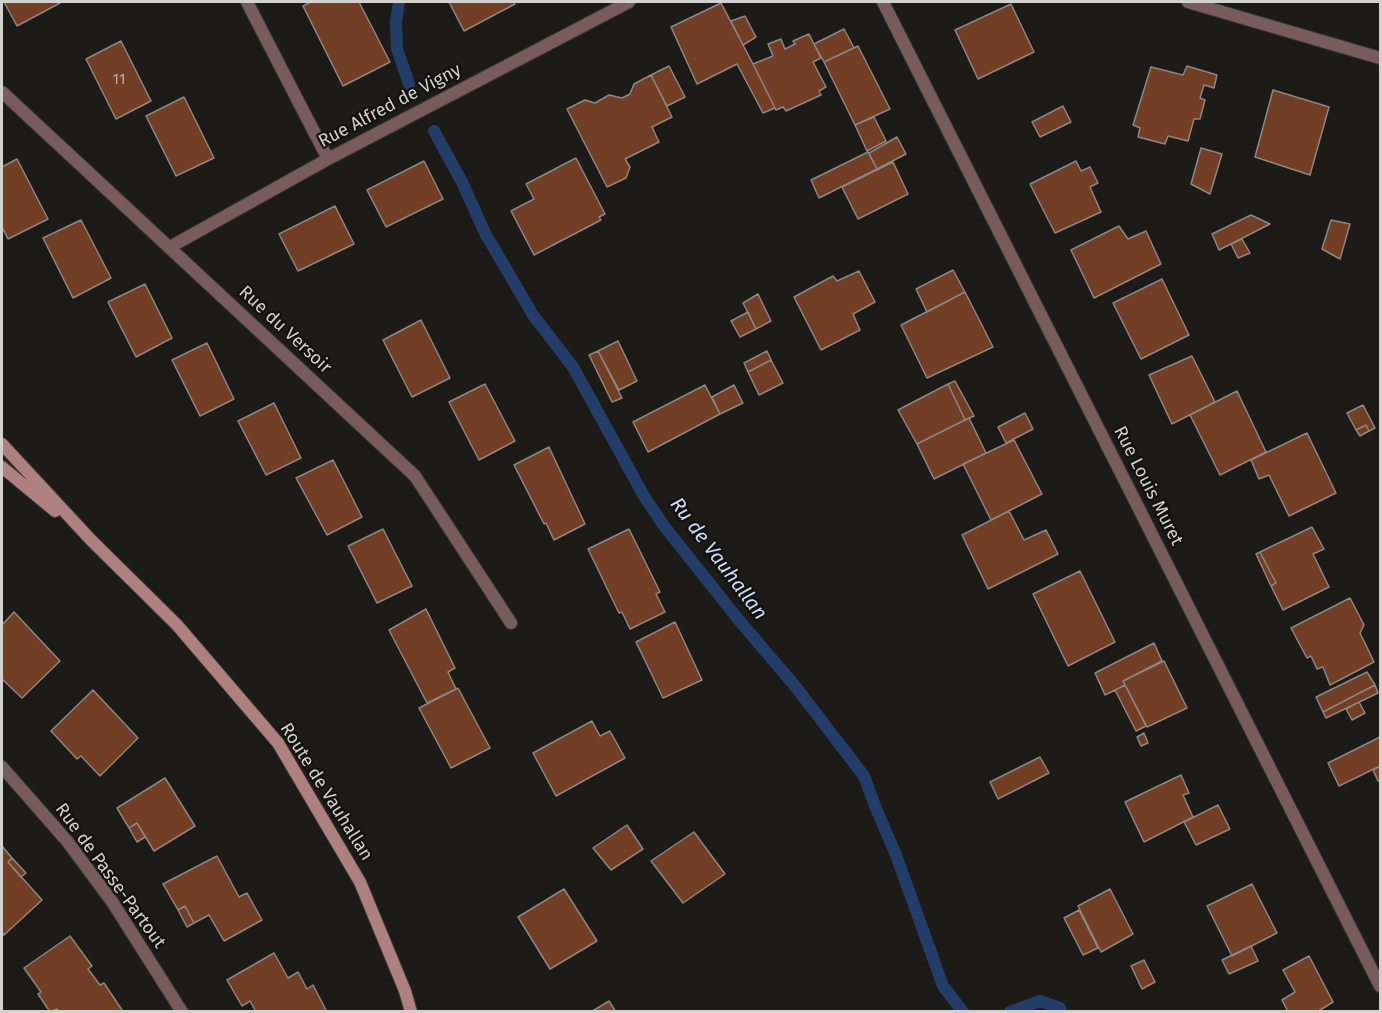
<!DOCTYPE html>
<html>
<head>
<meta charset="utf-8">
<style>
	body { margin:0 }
	#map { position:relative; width:1382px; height:1013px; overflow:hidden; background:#1d1b17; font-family:"Fira Sans",sans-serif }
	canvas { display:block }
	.frame { position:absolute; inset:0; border:3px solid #d2d1ce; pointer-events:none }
</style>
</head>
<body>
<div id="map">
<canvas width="1382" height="1013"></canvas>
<div class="frame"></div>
</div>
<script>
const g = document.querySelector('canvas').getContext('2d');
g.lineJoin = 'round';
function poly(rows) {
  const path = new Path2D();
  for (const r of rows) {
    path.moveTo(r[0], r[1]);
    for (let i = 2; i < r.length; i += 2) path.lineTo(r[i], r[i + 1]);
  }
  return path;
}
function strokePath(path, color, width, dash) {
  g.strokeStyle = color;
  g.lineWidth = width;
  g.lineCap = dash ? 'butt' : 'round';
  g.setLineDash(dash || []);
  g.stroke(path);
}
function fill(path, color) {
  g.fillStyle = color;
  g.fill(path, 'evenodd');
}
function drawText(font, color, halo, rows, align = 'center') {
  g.font = font + ' "Fira Sans",sans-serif';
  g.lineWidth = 4.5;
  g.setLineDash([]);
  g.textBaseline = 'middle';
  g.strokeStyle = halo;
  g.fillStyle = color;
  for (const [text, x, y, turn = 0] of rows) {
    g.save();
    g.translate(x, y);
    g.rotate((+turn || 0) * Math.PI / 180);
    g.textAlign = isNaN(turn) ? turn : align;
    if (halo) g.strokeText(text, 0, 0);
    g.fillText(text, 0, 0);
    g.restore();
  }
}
const stream = poly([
	[399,2,396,22,397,49,409,84],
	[434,131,462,182,485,233,533,315,573,367,644,496,664,526,738,619,795,686,864,776,875,806,896,855,943,986,963,1012],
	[1010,1012,1040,1001,1060,1008,1061,1012]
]);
const building = poly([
	[4,2,59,2,60,3,17,26,4,2],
	[311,2,359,2,390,62,343,86,303,6,311,2],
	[449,2,514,2,515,4,464,31,449,2],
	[721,3,753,64,775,108,763,113,737,64,697,84,671,27,721,3],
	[1011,4,1034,52,978,79,955,30,1011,4],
	[745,16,756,37,743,45,731,21,745,16],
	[844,29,854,48,824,62,814,44,844,29],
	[809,34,821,58,813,62,826,87,819,91,821,95,786,111,783,107,776,110,753,64,773,56,768,44,781,39,785,49,795,44,793,41,809,34],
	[121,41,151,101,116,119,86,59,121,41],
	[858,46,890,109,855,125,824,62,858,46],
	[669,66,685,97,667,106,651,75,669,66],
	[1187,66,1217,75,1214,88,1204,85,1200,98,1205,100,1200,119,1194,119,1188,141,1168,136,1165,144,1138,137,1140,128,1133,125,1151,67,1183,75,1187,66],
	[651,75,672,117,652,127,659,142,625,159,630,167,626,178,607,187,567,109,585,100,595,103,609,95,622,98,630,94,634,84,651,75],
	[1273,90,1329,107,1310,175,1255,157,1273,90],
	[184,97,214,158,176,176,146,116,184,97],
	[1063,106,1071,122,1040,137,1032,122,1063,106],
	[874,117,886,141,867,151,855,125,874,117],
	[897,137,906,154,877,169,869,153,897,137],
	[1201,148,1222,154,1210,194,1191,184,1201,148],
	[868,152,877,169,819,198,811,180,868,152],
	[576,158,605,214,599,217,601,220,534,255,511,211,534,199,526,184,576,158],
	[17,159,48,219,8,239,2,227,2,167,17,159],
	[424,161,443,199,386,227,367,190,424,161],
	[1076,161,1081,171,1090,167,1098,183,1090,187,1101,212,1055,233,1030,184,1076,161],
	[893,162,908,194,858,219,842,187,893,162],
	[335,206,354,244,298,271,279,234,335,206],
	[1251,215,1270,224,1219,250,1212,234,1251,215],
	[81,220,111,278,73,298,43,238,81,220],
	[1331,220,1350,224,1340,259,1322,249,1331,220],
	[1119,226,1128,239,1146,231,1161,264,1094,298,1071,250,1119,226],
	[1242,239,1250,253,1238,258,1231,244,1242,239],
	[953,270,965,292,927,312,916,289,953,270],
	[859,271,875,302,853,314,860,330,821,350,794,297,833,276,837,281,859,271],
	[1162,279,1189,335,1141,359,1113,303,1162,279],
	[145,284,172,338,136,357,108,302,145,284],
	[965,292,993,347,927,378,901,325,965,292],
	[758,294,771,321,756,329,743,303,758,294],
	[748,312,756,329,740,337,731,321,748,312],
	[421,320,450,378,412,397,383,340,421,320],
	[618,341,637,381,619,390,598,351,618,341],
	[207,343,234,399,200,416,172,360,207,343],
	[598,351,622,398,612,402,589,355,598,351],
	[767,351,771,360,748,372,744,363,767,351],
	[1192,356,1215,402,1172,424,1149,375,1192,356],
	[771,360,783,383,759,395,748,372,771,360],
	[955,381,974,416,965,420,948,384,955,381],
	[485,384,515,441,479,460,449,402,485,384],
	[948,384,965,420,917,444,898,410,948,384],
	[705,385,720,414,648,452,633,422,705,385],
	[734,385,743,403,720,414,712,397,734,385],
	[1237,391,1266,452,1220,475,1190,415,1237,391],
	[274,403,301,458,266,475,238,421,274,403],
	[1363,405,1375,428,1369,431,1366,425,1356,430,1347,413,1363,405],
	[1025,413,1033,429,1006,443,998,427,1025,413],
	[969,418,986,453,934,479,917,444,969,418],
	[1366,425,1369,431,1360,436,1356,430,1366,425],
	[1307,433,1336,493,1289,516,1269,475,1259,479,1251,460,1307,433],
	[1014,440,1042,494,991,520,963,464,1014,440],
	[549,447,585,524,554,540,546,523,544,524,514,465,549,447],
	[333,460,362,517,327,535,296,478,333,460],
	[1009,511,1024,540,1046,530,1058,554,988,589,962,535,1009,511],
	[1312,527,1324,549,1313,554,1329,587,1283,610,1271,586,1276,583,1260,552,1312,527],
	[383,529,412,586,377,603,348,546,383,529],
	[629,529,660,592,656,594,665,612,630,629,622,612,619,613,588,549,629,529],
	[1260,552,1276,583,1271,586,1256,554,1260,552],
	[1080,571,1115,642,1068,666,1033,594,1080,571],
	[1350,598,1364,625,1360,633,1374,662,1330,685,1323,667,1317,669,1311,656,1307,658,1291,628,1350,598],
	[426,609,455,668,448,672,456,689,427,703,389,630,426,609],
	[14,612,60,661,22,698,2,679,2,625,14,612],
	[675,622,702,680,663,698,636,642,675,622],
	[1154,643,1162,661,1123,681,1125,685,1105,695,1095,673,1154,643],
	[1164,661,1187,708,1147,727,1123,681,1164,661],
	[1367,672,1375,685,1323,712,1316,697,1367,672],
	[1125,685,1146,726,1136,731,1115,690,1125,685],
	[1375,685,1378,693,1326,718,1323,712,1375,685],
	[458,688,490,748,451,768,419,708,458,688],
	[93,690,138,738,100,776,81,756,77,759,51,731,93,690],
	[1359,702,1365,713,1352,720,1346,709,1359,702],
	[592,721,600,736,610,731,625,758,556,796,533,753,592,721],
	[1144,733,1148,743,1141,746,1137,737,1144,733],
	[1380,737,1380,766,1339,786,1328,763,1380,737],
	[1040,757,1049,773,998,799,990,782,1040,757],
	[1380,766,1380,780,1378,781,1373,770,1380,766],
	[1181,775,1189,793,1183,795,1193,817,1144,842,1125,802,1181,775],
	[165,778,195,826,154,851,137,823,129,828,117,808,165,778],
	[1218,805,1230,829,1196,845,1184,822,1218,805],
	[137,823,145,837,137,842,129,828,137,823],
	[627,825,643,849,611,870,593,848,627,825],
	[694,832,725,874,683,903,651,861,694,832],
	[2,846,12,858,8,862,42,900,4,935,2,932,2,846],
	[217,856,239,897,247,893,262,920,224,941,209,915,194,923,185,906,178,910,163,884,217,856],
	[12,858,26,873,21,877,8,862,12,858],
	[1252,884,1277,933,1232,956,1207,906,1252,884],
	[564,889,597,941,550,969,518,917,564,889],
	[1110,889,1133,934,1101,952,1078,906,1110,889],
	[185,906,194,923,187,927,178,910,185,906],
	[1079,910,1098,948,1083,955,1064,918,1079,910],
	[70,936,92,966,88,969,100,985,104,983,122,1010,120,1012,59,1012,57,1009,50,1012,38,994,41,992,24,968,70,936],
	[1251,946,1258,961,1229,974,1222,960,1251,946],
	[274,953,288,978,298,972,307,989,313,985,327,1012,256,1012,250,1001,242,1006,227,980,274,953],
	[1309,956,1333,1002,1317,1012,1288,1012,1282,1000,1295,992,1283,970,1309,956],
	[1144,960,1155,982,1142,989,1131,966,1144,960],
	[609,1001,616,1012,591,1012,609,1001]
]);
const minor = poly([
	[247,2,328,159],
	[883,2,1380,986],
	[1188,2,1380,58],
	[2,92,415,476,511,623],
	[170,247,328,159,629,2],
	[2,767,67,841,113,903,182,1012]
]);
const secondary = poly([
	[2,444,91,540,177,625,278,743,360,882,405,991,411,1012],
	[2,467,55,511]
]);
const numberNames = [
	["11",119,80]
];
const streetNames = [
	["Rue Alfred de Vigny",390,106,-28],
	["Rue du Versoir",285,330,43],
	["Rue Louis Muret",1148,486,63],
	["Route de Vauhallan",326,792,58],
	["Rue de Passe-Partout",110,876,54]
];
const waterNames = [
	["Ru de Vauhallan",718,559,53]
];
strokePath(stream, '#243d68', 12);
fill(building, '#723e25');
strokePath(building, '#8d8683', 1.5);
strokePath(minor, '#3a3834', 14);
strokePath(secondary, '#3a3834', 14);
strokePath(minor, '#785c5b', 12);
strokePath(secondary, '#ae8180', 12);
drawText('15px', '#baaca4', null, numberNames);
drawText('18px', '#d2d1ce', '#14120e', streetNames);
drawText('italic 20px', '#cddffc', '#14120e', waterNames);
</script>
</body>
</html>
